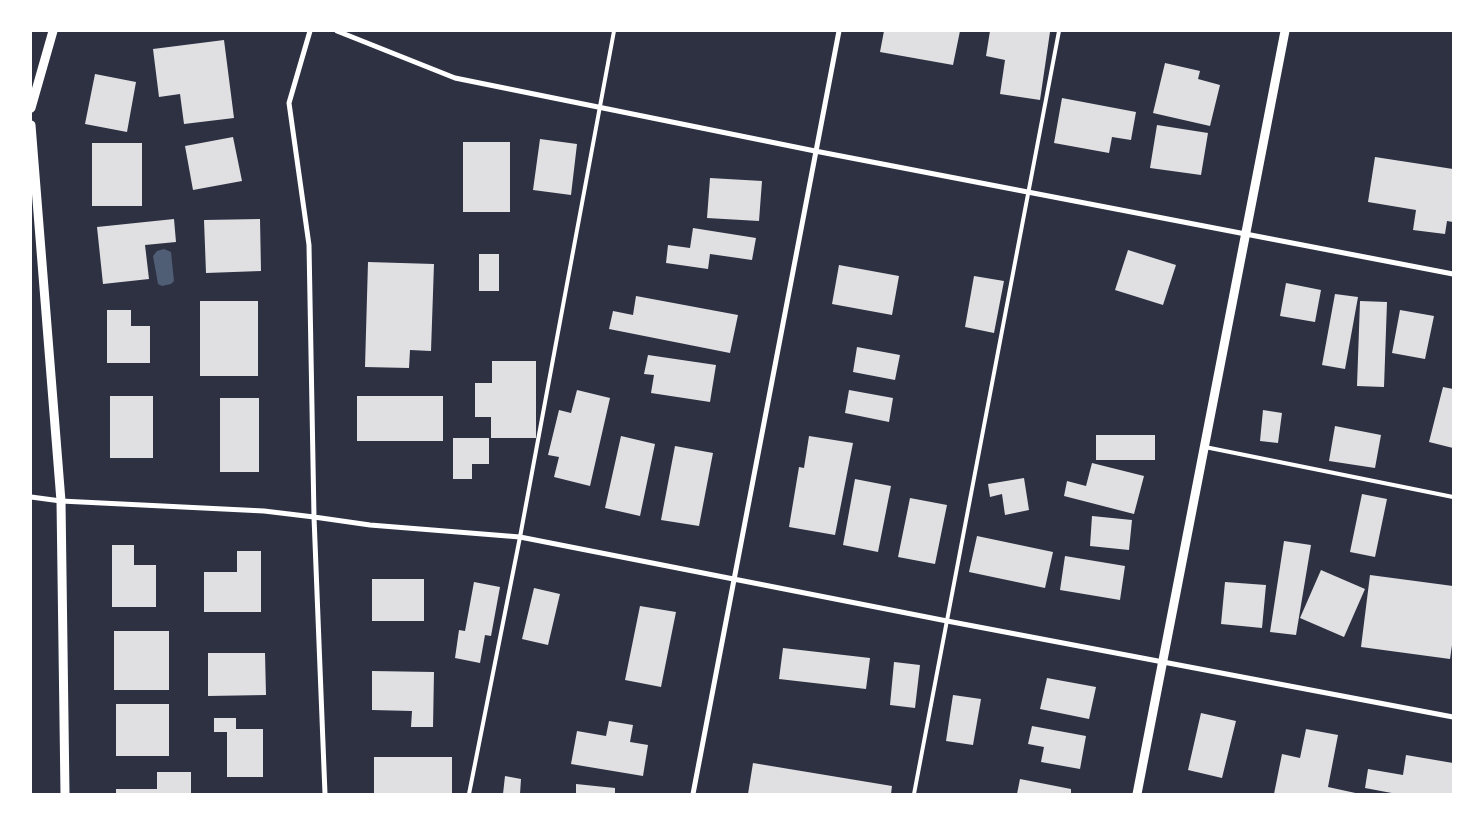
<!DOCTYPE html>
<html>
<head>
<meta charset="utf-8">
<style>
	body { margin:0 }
	#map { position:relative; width:1484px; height:825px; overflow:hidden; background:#2d3142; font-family:Rubik,sans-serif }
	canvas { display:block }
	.frame { position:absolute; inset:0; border:32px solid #fff; pointer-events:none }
</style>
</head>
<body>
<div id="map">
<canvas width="1484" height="825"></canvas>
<div class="frame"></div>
</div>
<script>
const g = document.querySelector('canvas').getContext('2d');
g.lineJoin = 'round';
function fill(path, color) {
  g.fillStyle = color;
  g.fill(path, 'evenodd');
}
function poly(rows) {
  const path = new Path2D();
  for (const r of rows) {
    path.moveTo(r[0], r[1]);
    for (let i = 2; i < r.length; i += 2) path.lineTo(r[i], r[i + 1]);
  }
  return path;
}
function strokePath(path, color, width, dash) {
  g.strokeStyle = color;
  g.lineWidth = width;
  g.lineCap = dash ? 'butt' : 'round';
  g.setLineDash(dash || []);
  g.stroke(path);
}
const water = poly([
	[164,249,171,252,174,281,171,284,162,286,158,284,153,256,157,251]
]);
const building = poly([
	[884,31,960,31,953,65,880,52],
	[990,31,1050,32,1040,100,1000,94,1005,60,986,56],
	[224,40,234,118,184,124,180,94,159,97,153,49],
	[1165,63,1200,71,1198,79,1220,85,1210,126,1153,113],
	[95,74,136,82,127,132,85,124],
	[1062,98,1136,112,1131,140,1112,137,1109,153,1054,143],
	[1157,125,1208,133,1201,175,1150,168],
	[233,137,242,181,193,190,185,146],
	[540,139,577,144,571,195,533,190],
	[463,142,510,142,510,212,463,212],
	[92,143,142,143,142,206,92,206],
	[1375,157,1453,169,1453,222,1447,221,1445,234,1413,230,1416,210,1368,202],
	[710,178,762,181,759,221,707,218],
	[174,219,176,242,145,245,149,279,103,284,97,227],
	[260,219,261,271,206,273,204,220],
	[693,228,756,238,752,260,710,254,708,269,666,263,668,245,690,248],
	[1128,250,1176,265,1163,305,1115,290],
	[479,254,499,254,499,291,479,291],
	[368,262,434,264,431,351,410,350,409,368,365,367],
	[839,265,899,276,892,315,832,304],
	[974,276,1004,281,994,333,965,327],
	[1286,283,1321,290,1315,322,1280,316],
	[1335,294,1358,297,1345,369,1322,365],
	[636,296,738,315,730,353,609,329,613,311,633,315],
	[200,301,258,301,258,376,200,376],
	[1360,301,1387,302,1384,387,1357,386],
	[107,310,131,310,131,326,150,326,150,363,107,363],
	[1400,310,1434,316,1425,359,1392,353],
	[857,347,900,355,895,380,853,372],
	[648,355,716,365,710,402,651,393,654,375,644,374],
	[492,361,536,361,536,438,491,438,491,417,475,417,475,383,492,383],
	[1443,387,1453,389,1453,448,1429,442],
	[577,390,610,398,590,486,554,477,559,457,548,455,559,410,571,413],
	[849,390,893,398,889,422,845,413],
	[110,396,153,396,153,458,110,458],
	[357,396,443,396,443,441,357,441],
	[220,398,259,398,259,472,220,472],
	[1263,410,1282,413,1278,443,1260,441],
	[1335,426,1381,435,1375,468,1329,461],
	[1096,435,1155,435,1155,460,1096,460],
	[621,436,655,444,640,516,605,508],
	[809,436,853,443,835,535,789,527,799,467,804,468],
	[453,438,489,438,489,464,472,464,472,479,453,479],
	[675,446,713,453,699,526,661,520],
	[1092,463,1144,476,1134,514,1064,496,1067,481,1086,486],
	[1024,478,1029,510,1005,515,1002,494,990,497,988,484],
	[855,479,891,486,878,552,843,545],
	[1362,494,1387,499,1375,557,1350,552],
	[910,498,947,505,935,564,898,557],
	[1092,516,1132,520,1129,550,1090,546],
	[977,536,1053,552,1045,588,969,572],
	[1284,541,1311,545,1296,635,1270,632],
	[112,545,134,545,134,565,156,565,156,607,112,607],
	[237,551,261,551,261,612,204,612,204,572,237,572],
	[1065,556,1125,566,1120,600,1060,590],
	[1321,570,1365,589,1344,637,1300,618],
	[1370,575,1453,586,1453,638,1450,659,1361,647],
	[372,579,424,579,424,621,372,621],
	[474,582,500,587,491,636,485,635,480,663,455,658,459,630,465,631],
	[1225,582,1266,585,1262,628,1221,624],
	[534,588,560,594,548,645,522,639],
	[640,606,676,612,661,687,625,680],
	[114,631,169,631,169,690,114,690],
	[783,648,870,658,866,689,779,679],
	[208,653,265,653,266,695,208,696],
	[894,662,920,665,915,708,890,705],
	[372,671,434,672,433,727,411,727,412,711,372,710],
	[1047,678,1096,687,1089,719,1040,709],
	[953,695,981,699,973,745,946,741],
	[116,704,169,704,169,756,116,756],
	[1201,713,1236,721,1222,778,1188,770],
	[214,718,236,718,236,729,263,729,263,777,227,777,227,732,214,732],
	[609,721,633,725,630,742,648,745,643,776,571,764,577,731,606,736],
	[1032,726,1086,736,1080,769,1041,762,1044,747,1028,744],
	[1306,729,1338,735,1328,787,1360,794,1274,794,1282,754,1300,758],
	[1406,755,1453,763,1453,794,1397,794,1365,788,1368,769,1403,775],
	[374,757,452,757,452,794,374,794],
	[753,763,892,786,891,794,748,794],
	[157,772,191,772,191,794,116,794,116,789,157,789],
	[505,776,521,779,520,794,503,794],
	[1020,779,1071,789,1071,794,1017,794],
	[576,784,615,788,615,794,576,794]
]);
const service = poly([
	[1205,447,1453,497],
	[469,794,520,537,614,31],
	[914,794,1059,31]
]);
const minor = poly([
	[310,31,289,103,309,245,314,517,325,794],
	[337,31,455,78,815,151,1453,274],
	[31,497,61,501,264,511,314,517,370,525,520,537,947,621,1453,717],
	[693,794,839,31]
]);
const tertiary = poly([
	[31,108,53,31],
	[31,125,61,501,65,794],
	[1137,794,1285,31]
]);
fill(water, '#4f5d75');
fill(building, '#e0e0e3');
strokePath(service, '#fff', 4);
strokePath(minor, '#fff', 5);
strokePath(tertiary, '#fff', 9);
</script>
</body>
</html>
